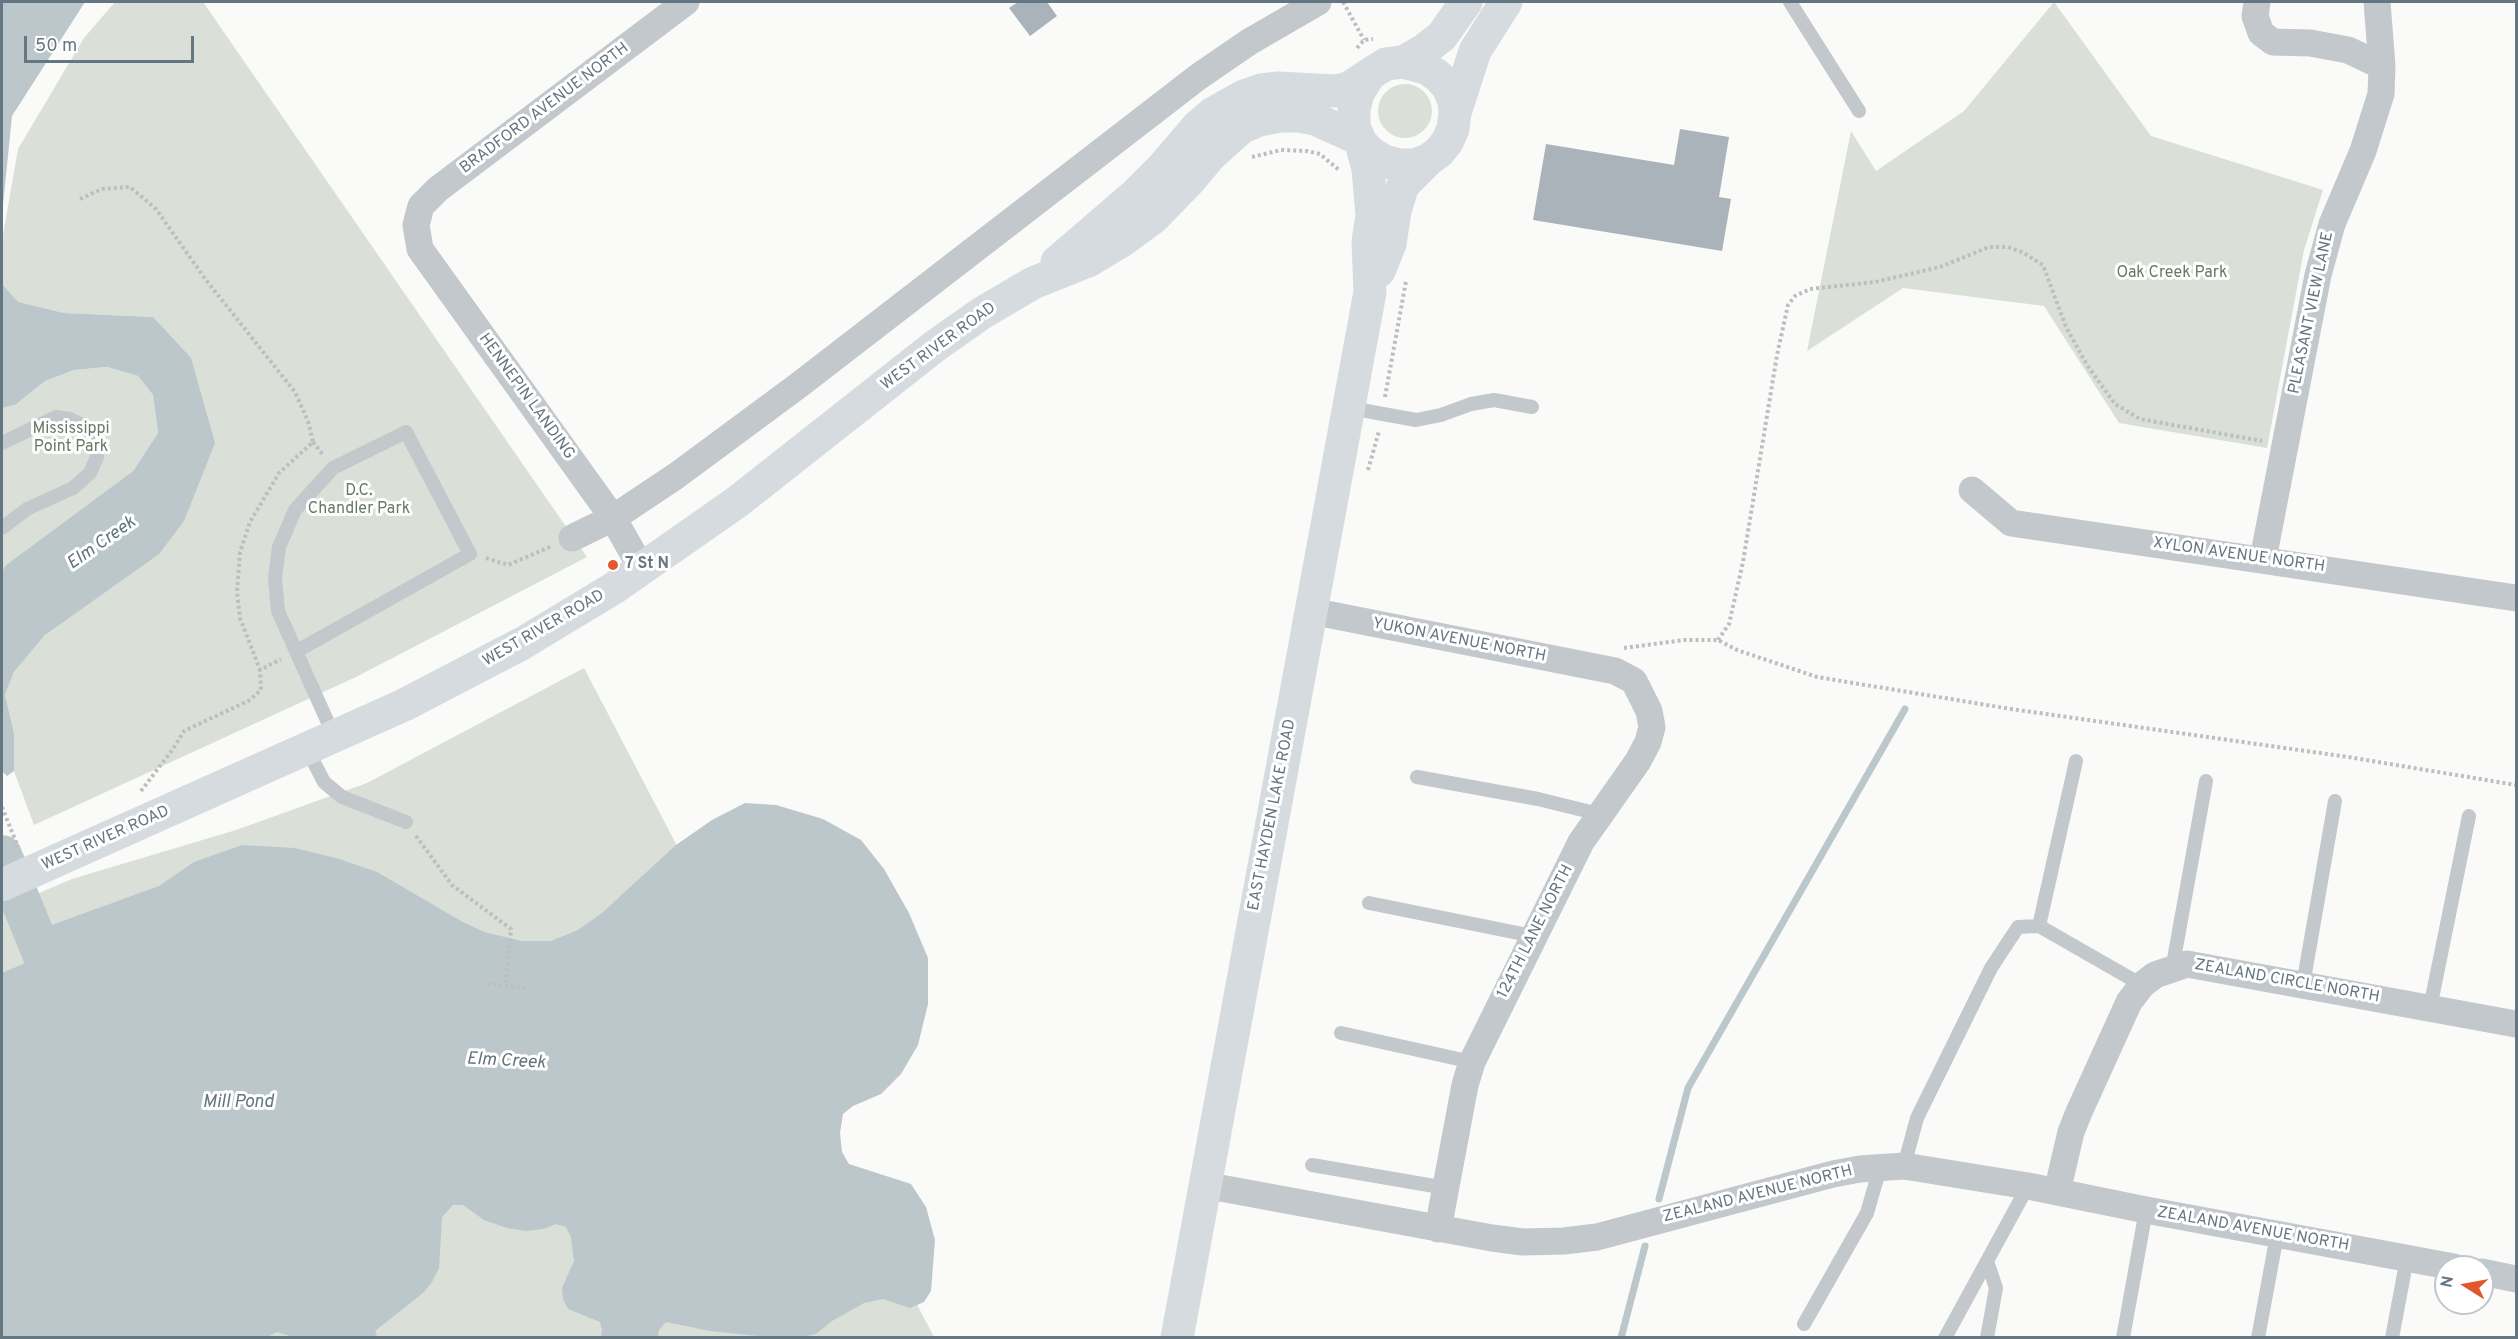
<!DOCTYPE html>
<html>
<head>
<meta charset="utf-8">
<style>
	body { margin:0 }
	#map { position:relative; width:2518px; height:1339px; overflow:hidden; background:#fafaf8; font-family:Overpass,sans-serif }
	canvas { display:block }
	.frame { position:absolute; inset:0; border:3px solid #657683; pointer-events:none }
	.north { position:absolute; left:2434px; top:1255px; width:60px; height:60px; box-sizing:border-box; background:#fff; border:2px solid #c1c8cd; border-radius:50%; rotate:281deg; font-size:16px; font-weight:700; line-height:24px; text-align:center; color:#657683 }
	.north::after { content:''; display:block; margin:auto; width:21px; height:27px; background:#e4572e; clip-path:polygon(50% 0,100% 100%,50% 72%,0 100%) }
	.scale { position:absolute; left:24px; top:36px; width:170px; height:27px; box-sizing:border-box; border:3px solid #657683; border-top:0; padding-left:8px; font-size:18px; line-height:21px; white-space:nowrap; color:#657683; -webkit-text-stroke:4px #fff; paint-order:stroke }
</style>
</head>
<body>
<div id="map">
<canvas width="2518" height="1339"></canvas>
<div class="frame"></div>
<div class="north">N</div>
<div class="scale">50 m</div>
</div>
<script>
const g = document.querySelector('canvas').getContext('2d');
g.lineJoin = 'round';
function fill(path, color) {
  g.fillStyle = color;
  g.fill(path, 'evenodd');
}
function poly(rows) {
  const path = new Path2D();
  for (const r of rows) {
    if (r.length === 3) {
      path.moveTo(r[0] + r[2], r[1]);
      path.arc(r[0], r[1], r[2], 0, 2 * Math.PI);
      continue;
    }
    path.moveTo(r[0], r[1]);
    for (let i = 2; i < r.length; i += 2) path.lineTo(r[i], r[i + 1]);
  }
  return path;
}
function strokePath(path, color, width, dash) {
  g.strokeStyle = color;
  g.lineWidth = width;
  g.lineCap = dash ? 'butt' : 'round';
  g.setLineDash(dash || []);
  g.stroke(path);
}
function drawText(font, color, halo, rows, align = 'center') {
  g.font = font + ' Overpass,sans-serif';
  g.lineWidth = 6;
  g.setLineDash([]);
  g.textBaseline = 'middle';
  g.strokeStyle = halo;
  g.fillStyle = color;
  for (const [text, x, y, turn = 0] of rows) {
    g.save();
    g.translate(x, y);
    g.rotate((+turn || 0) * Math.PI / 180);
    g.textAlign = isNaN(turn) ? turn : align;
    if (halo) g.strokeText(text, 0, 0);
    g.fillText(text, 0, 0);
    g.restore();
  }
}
const green = poly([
	[115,2,203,2,587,557,356,677,34,825,14,771,14,733,5,695,14,672,45,635,184,521,153,317,64,313,17,302,2,284,2,241,18,149,84,38],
	[2054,2,2151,136,2323,190,2304,250,2267,448,2119,423,2044,306,1903,288,1807,351,1851,131,1876,171,1964,111],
	[1405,111,27],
	[107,367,138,376,153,395,158,433,133,471,6,565,2,571,2,408,15,405,45,381,74,370],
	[584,668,934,1337,2,1338,2,909,72,879,236,830,367,783]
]);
const water = poly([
	[2,2,85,2,12,116,2,215],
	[2,284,18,302,64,313,153,317,191,358,215,443,184,521,159,554,45,635,14,672,5,695,14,733,14,771,7,776,2,771,2,571,6,565,133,471,158,433,153,395,138,376,107,367,74,370,45,381,15,405,2,408],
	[745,803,776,805,823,819,861,840,884,869,909,913,928,958,928,1004,918,1045,901,1074,881,1094,853,1106,843,1114,840,1133,842,1152,849,1164,911,1184,926,1207,935,1240,931,1291,924,1302,910,1308,883,1299,864,1303,832,1321,816,1334,802,1337,768,1337,710,1331,666,1322,659,1330,658,1337,601,1337,602,1330,600,1322,568,1309,563,1299,562,1288,574,1261,571,1237,566,1227,556,1224,543,1229,526,1231,507,1228,484,1220,463,1205,453,1205,442,1217,439,1268,432,1282,423,1293,375,1331,377,1335,373,1337,293,1337,277,1332,266,1338,2,1337,2,973,58,949,49,926,159,886,194,862,242,845,294,848,336,858,377,872,461,921,484,932,522,941,551,941,578,930,602,913,676,845,712,820]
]);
const stream = poly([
	[1659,1199,1688,1088,1905,709],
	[1621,1338,1645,1246]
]);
const river = poly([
	[2,855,54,983,72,1000]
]);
const building = poly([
	[1018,2,1047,2,1057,16,1030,36,1009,8],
	[1680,129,1729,137,1719,197,1731,199,1722,251,1533,220,1546,144,1674,165]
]);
const path = poly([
	[1343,2,1364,40],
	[1357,48,1364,40,1373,39],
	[1252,157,1281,150,1307,151,1320,154,1339,170],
	[80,199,102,189,130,187,156,209,206,280,295,392,308,421,313,442,279,473,250,522,240,552,237,592,240,618,260,670],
	[1385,397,1406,281],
	[313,442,323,455],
	[1368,470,1379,431],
	[486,558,508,565,552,546],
	[1718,640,1729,624,1743,562,1777,355,1788,305,1795,296,1810,289,1875,282,1940,267,1989,247,2008,247,2022,252,2043,265,2066,327,2087,365,2115,404,2140,419,2262,441],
	[1624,648,1684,640,1718,640,1737,650,1817,677,2011,709,2348,757,2516,785],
	[141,791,173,749,184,731,250,700,261,690,260,670,281,659],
	[2,807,18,847],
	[416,836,452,885,511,929,505,986],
	[487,984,525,988]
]);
const lane = poly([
	[1790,2,1859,111],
	[1350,408,1416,420,1441,415,1471,404,1494,400,1532,407],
	[2,443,56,417,70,419,84,426,95,441,97,457,90,473,73,488,27,509,2,528],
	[297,651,470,554,406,432,333,468,295,510,279,547,275,578,278,611,334,736],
	[307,749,324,782,342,797,406,822],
	[2076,761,2039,926,2142,985],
	[1417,777,1538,799,1599,814],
	[1369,903,1533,936],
	[2172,970,2206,781],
	[2303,985,2335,801],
	[2430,1008,2469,816],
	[1341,1033,1472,1062],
	[1312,1165,1446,1188],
	[1904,1166,1917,1118,1991,968,2018,927,2039,926],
	[1804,1324,1867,1213,1880,1168],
	[1945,1338,2028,1186],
	[1987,1338,1996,1288,1987,1261],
	[2123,1338,2146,1210],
	[2258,1338,2277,1235],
	[2392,1338,2407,1258]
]);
const street = poly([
	[2257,2,2255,16,2261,33,2273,42,2310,43,2348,50,2382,66],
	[1972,490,2011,523,2516,598],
	[572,538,613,518,676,476,799,385,1198,77,1249,42,1318,2],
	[2263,559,2318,275,2332,224,2363,151,2381,94,2382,66,2377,2],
	[642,569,613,518,420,249,416,225,421,206,438,189,686,2],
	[1311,611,1615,671,1634,681,1649,711,1652,727,1648,742,1638,761,1581,842,1472,1062,1465,1085,1438,1229],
	[1204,1185,1492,1238,1523,1242,1564,1241,1597,1237,1833,1174,1860,1169,1904,1166,2028,1186,2146,1210,2454,1267],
	[2057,1192,2071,1132,2079,1112,2129,1002,2142,985,2155,975,2187,964,2516,1024],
	[2482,1272,2516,1279]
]);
const secondary = poly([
	[1403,62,1424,50,1442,36,1466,2],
	[1455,113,1475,51,1506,2],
	[1057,262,1136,194,1162,168,1198,126,1212,114,1244,96,1261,90,1278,88,1336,91,1349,88,1370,74,1386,64,1403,62,1426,68,1438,76,1448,87,1454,101,1455,113,1453,129,1447,142,1439,152,1428,160,1414,165,1399,165,1384,161,1371,153,1361,143,1354,126,1354,109,1358,93,1370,74],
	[1379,271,1390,244,1395,211,1403,185,1428,160],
	[2,885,404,705,523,643,614,588,737,502,935,346,982,313,1033,283,1088,261,1123,240,1153,218,1190,180,1211,155,1241,128,1259,120,1280,116,1298,116,1315,119,1359,139],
	[1177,1338,1370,292,1368,242,1372,215,1368,169,1361,143]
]);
const markers = [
	[613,565,6,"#e4572e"]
];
const streetNames = [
	["BRADFORD AVENUE NORTH",545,109,-37],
	["PLEASANT VIEW LANE",2312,313,-78],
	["WEST RIVER ROAD",939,347,-36],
	["HENNEPIN LANDING",526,397,54],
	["XYLON AVENUE NORTH",2239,556,8],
	["WEST RIVER ROAD",544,629,-30],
	["YUKON AVENUE NORTH",1459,641,11],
	["EAST HAYDEN LAKE ROAD",1273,815,-79],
	["WEST RIVER ROAD",106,839,-24],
	["124TH LANE NORTH",1536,932,-63],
	["ZEALAND CIRCLE NORTH",2287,982,10],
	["ZEALAND AVENUE NORTH",1758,1195,-14],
	["ZEALAND AVENUE NORTH",2253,1230,10]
];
const parkNames = [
	["Oak Creek Park",2172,274],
	["Mississippi",71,430],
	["Point Park",71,448],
	["D.C.",359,492],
	["Chandler Park",359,510]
];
const poiNames = [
	["7 St N",625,565]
];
const waterNames = [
	["Elm Creek",102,544,-35],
	["Elm Creek",506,1062,3],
	["Mill Pond",238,1103]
];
fill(green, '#dadfd7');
fill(water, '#bbc7cb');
strokePath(stream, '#bbc7cb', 7);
strokePath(river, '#bbc7cb', 40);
fill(building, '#aab3b9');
strokePath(path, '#bbbfc2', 4, [3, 3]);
strokePath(lane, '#c3c8cc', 14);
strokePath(street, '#c3c8cc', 27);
strokePath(secondary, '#d6dbdf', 33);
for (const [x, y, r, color] of markers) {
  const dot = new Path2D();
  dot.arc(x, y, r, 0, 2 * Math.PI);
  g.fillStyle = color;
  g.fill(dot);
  strokePath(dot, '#fff', 2);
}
drawText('16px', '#657683', '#fff', streetNames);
drawText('16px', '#687a64', '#fff', parkNames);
drawText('bold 16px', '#657683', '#fff', poiNames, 'left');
drawText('italic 18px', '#60757c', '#fff', waterNames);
</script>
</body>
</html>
